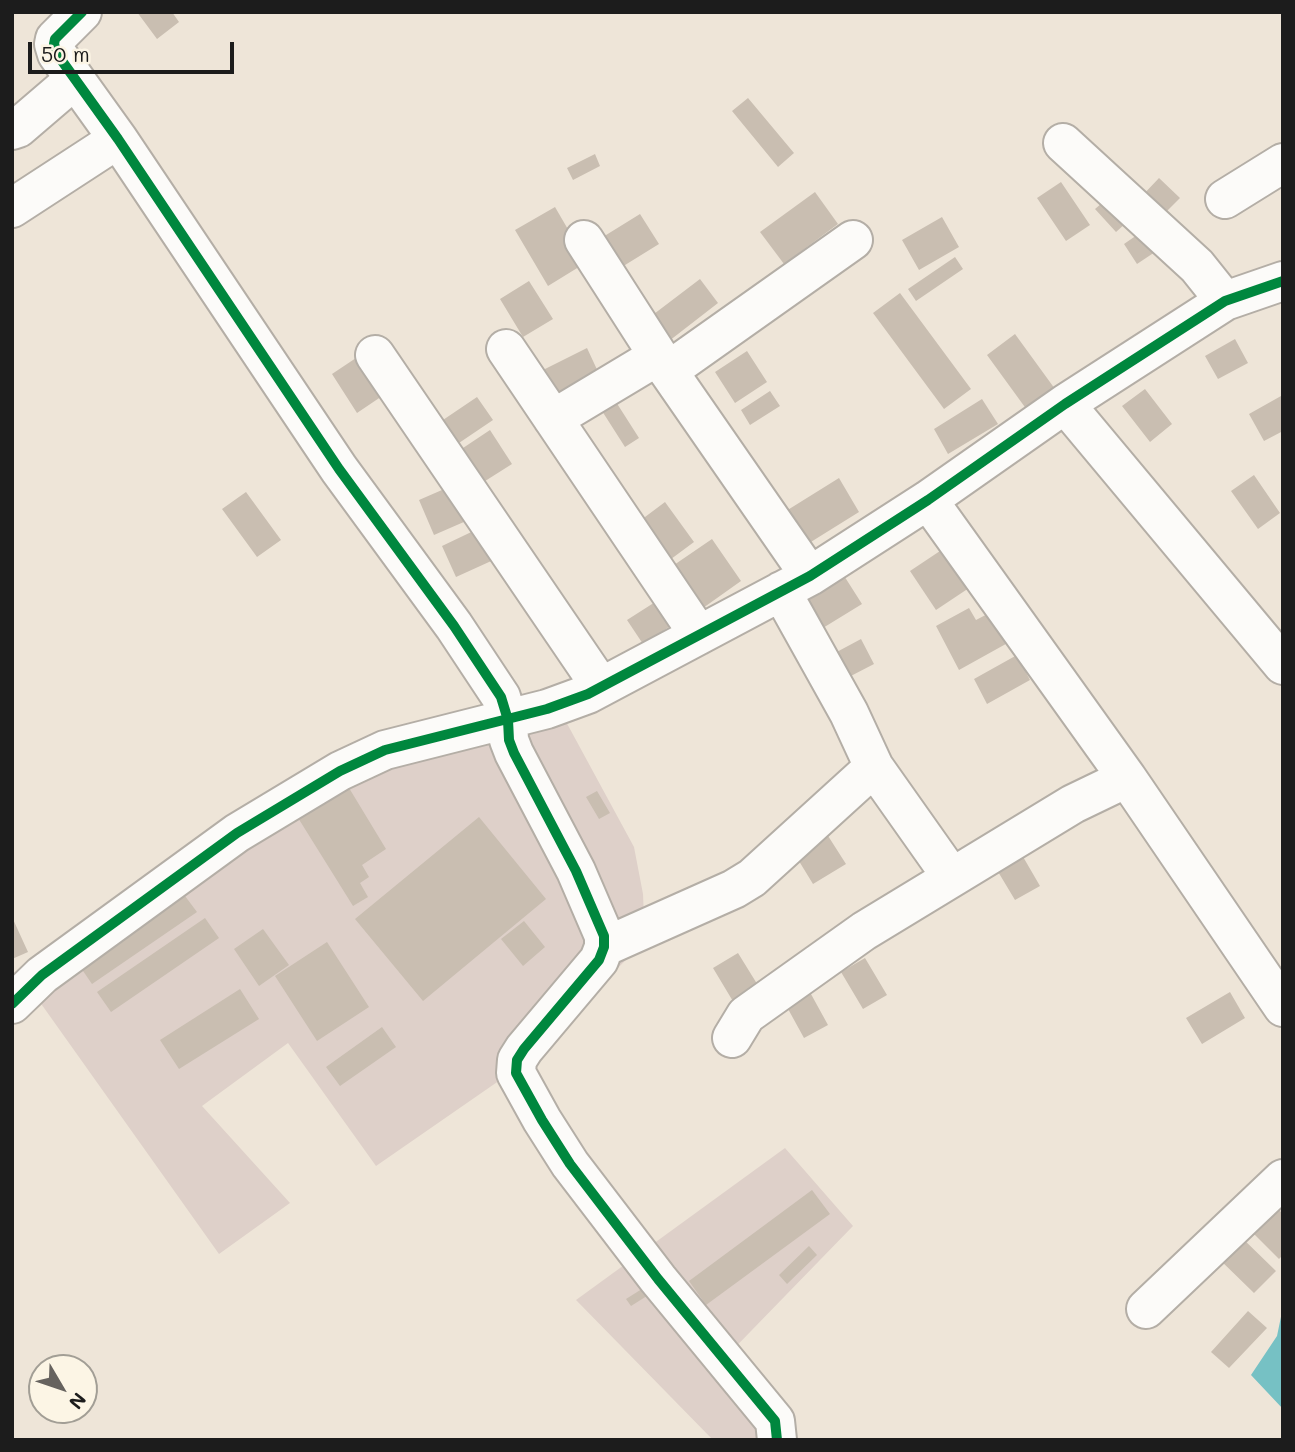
<!DOCTYPE html>
<html>
<head>
<meta charset="utf-8">
<style>
	body { margin:0 }
	#map { position:relative; width:1295px; height:1452px; overflow:hidden; background:#eee5d8; font-family:Mali,sans-serif }
	canvas { display:block }
	.frame { position:absolute; inset:0; border:14px solid #1c1c1c; pointer-events:none }
	.north { position:absolute; left:28px; top:1354px; width:70px; height:70px; box-sizing:border-box; background:#fcf5e5; border:2px solid #a29e95; border-radius:50%; rotate:129deg; font-size:19px; font-weight:700; line-height:28px; text-align:center; color:#1c1c1c }
	.north::after { content:''; display:block; margin:auto; width:24px; height:32px; background:#66625e; clip-path:polygon(50% 0,100% 100%,50% 72%,0 100%) }
	.scale { position:absolute; left:28px; top:42px; width:206px; height:32px; box-sizing:border-box; border:4px solid #1c1c1c; border-top:0; padding-left:9px; font-size:21px; line-height:24px; white-space:nowrap; color:#1c1c1c; -webkit-text-stroke:5px #fcf5e5; paint-order:stroke }
</style>
</head>
<body>
<div id="map">
<canvas width="1295" height="1452"></canvas>
<div class="frame"></div>
<div class="north">N</div>
<div class="scale">50 m</div>
</div>
<script>
const g = document.querySelector('canvas').getContext('2d');
g.lineJoin = 'round';
function fill(path, color) {
  g.fillStyle = color;
  g.fill(path, 'evenodd');
}
function poly(rows) {
  const path = new Path2D();
  for (const r of rows) {
    path.moveTo(r[0], r[1]);
    for (let i = 2; i < r.length; i += 2) path.lineTo(r[i], r[i + 1]);
  }
  return path;
}
function strokePath(path, color, width, dash) {
  g.strokeStyle = color;
  g.lineWidth = width;
  g.lineCap = dash ? 'butt' : 'round';
  g.setLineDash(dash || []);
  g.stroke(path);
}
const industrial = poly([
	[564,718,634,847,643,894,645,941,516,1069,376,1166,288,1043,202,1106,290,1203,219,1254,32,991,370,760],
	[785,1148,853,1226,718,1365,768,1440,713,1440,576,1300]
]);
const water = poly([
	[1283,1307,1283,1409,1251,1375,1277,1336]
]);
const building = poly([
	[137,12,172,12,179,22,157,39],
	[748,98,794,153,778,167,732,111],
	[595,154,600,166,573,180,567,168],
	[1159,178,1180,198,1162,216,1141,197],
	[1061,182,1090,225,1066,241,1037,198],
	[1116,191,1136,214,1116,232,1095,209],
	[815,192,838,224,784,264,760,232],
	[555,207,587,262,548,286,515,230],
	[640,214,659,244,617,270,598,240],
	[942,217,959,247,919,270,902,240],
	[1150,226,1164,246,1137,264,1124,244],
	[955,257,963,269,916,301,908,289],
	[700,279,718,303,669,341,650,317],
	[529,281,553,319,523,337,500,299],
	[900,293,971,389,944,409,873,313],
	[1015,334,1055,389,1027,410,987,355],
	[1235,339,1248,363,1218,379,1205,356],
	[587,348,600,376,556,397,543,370],
	[368,350,394,388,357,413,332,374],
	[747,351,767,382,735,403,715,372],
	[1145,389,1172,424,1150,442,1122,406],
	[609,391,639,438,625,447,595,400],
	[770,391,780,406,750,425,741,410],
	[1281,396,1283,431,1264,441,1249,414],
	[477,397,493,420,456,445,440,422],
	[982,399,998,424,948,454,934,429],
	[490,430,512,464,482,483,460,450],
	[1254,475,1280,513,1258,529,1231,491],
	[839,478,859,512,806,545,786,511],
	[458,483,473,518,434,535,419,500],
	[246,492,281,540,257,557,222,509],
	[665,502,694,542,667,562,637,523],
	[486,525,500,557,456,577,442,546],
	[712,539,741,581,703,608,674,565],
	[949,545,975,584,936,610,910,571],
	[841,571,862,604,818,631,798,599],
	[663,597,678,621,643,644,627,620],
	[969,608,976,620,997,609,1013,640,959,670,936,626],
	[861,639,874,664,845,679,833,654],
	[1017,655,1030,680,987,704,974,679],
	[346,783,386,849,362,865,369,877,360,883,368,897,353,906,295,813],
	[597,791,610,813,599,819,586,797],
	[479,817,546,899,423,1001,355,919],
	[823,828,846,864,813,884,791,848],
	[1022,855,1040,886,1015,900,997,870],
	[185,896,197,912,92,984,81,968],
	[12,917,28,952,12,959],
	[205,918,219,938,111,1012,97,992],
	[524,921,545,947,523,966,501,939],
	[263,929,289,965,259,986,234,949],
	[327,942,369,1007,317,1041,275,976],
	[738,953,759,987,734,1003,713,968],
	[865,958,887,995,863,1009,841,972],
	[806,985,828,1025,804,1038,782,998],
	[240,989,259,1019,179,1069,160,1040],
	[1230,992,1245,1018,1202,1044,1186,1018],
	[382,1027,396,1047,340,1086,326,1067],
	[812,1190,830,1214,706,1305,689,1281],
	[1262,1193,1283,1214,1283,1255,1279,1259,1238,1218],
	[1238,1234,1276,1271,1254,1293,1216,1256],
	[809,1246,817,1255,787,1284,779,1275],
	[645,1287,650,1294,631,1306,626,1299],
	[1248,1311,1267,1328,1229,1368,1211,1352]
]);
const minor = poly([
	[82,12,55,39,54,44,57,54,118,139,339,469,454,626,501,697,508,720,509,740,514,753,576,871,604,936,604,947,599,960,524,1049,517,1060,516,1073,542,1120,570,1164,658,1279,775,1421,777,1440],
	[12,130,18,128,74,80],
	[1063,143,1197,266,1225,301],
	[1225,199,1283,163],
	[12,208,118,139],
	[584,240,668,371,810,576],
	[506,349,699,635],
	[375,355,601,687],
	[668,371,853,240],
	[1065,404,1283,665],
	[553,419,658,356],
	[928,500,1127,778,1283,1007],
	[781,591,849,713,874,767,951,876],
	[604,947,734,889,752,878,874,767],
	[12,1004,42,975,237,833,340,771,385,750,547,709,588,694,810,576,928,500,1065,404,1225,301,1283,281],
	[732,1038,746,1015,864,931,1073,804,1127,778],
	[1146,1309,1283,1179]
]);
const cycleway = poly([
	[82,12,55,39,54,44,57,54,118,139,339,469,454,626,501,697,508,720,509,740,514,753,576,871,604,936,604,947,599,960,524,1049,517,1060,516,1073,542,1120,570,1164,658,1279,775,1421,777,1440],
	[12,1004,42,975,237,833,340,771,385,750,547,709,588,694,810,576,928,500,1065,404,1225,301,1283,281]
]);
fill(industrial, '#ded0c9');
fill(water, '#76c1c4');
fill(building, '#c9beb1');
strokePath(minor, '#b4aea6', 42);
strokePath(minor, '#fcfbf9', 38);
strokePath(cycleway, '#00873e', 10);
</script>
</body>
</html>
